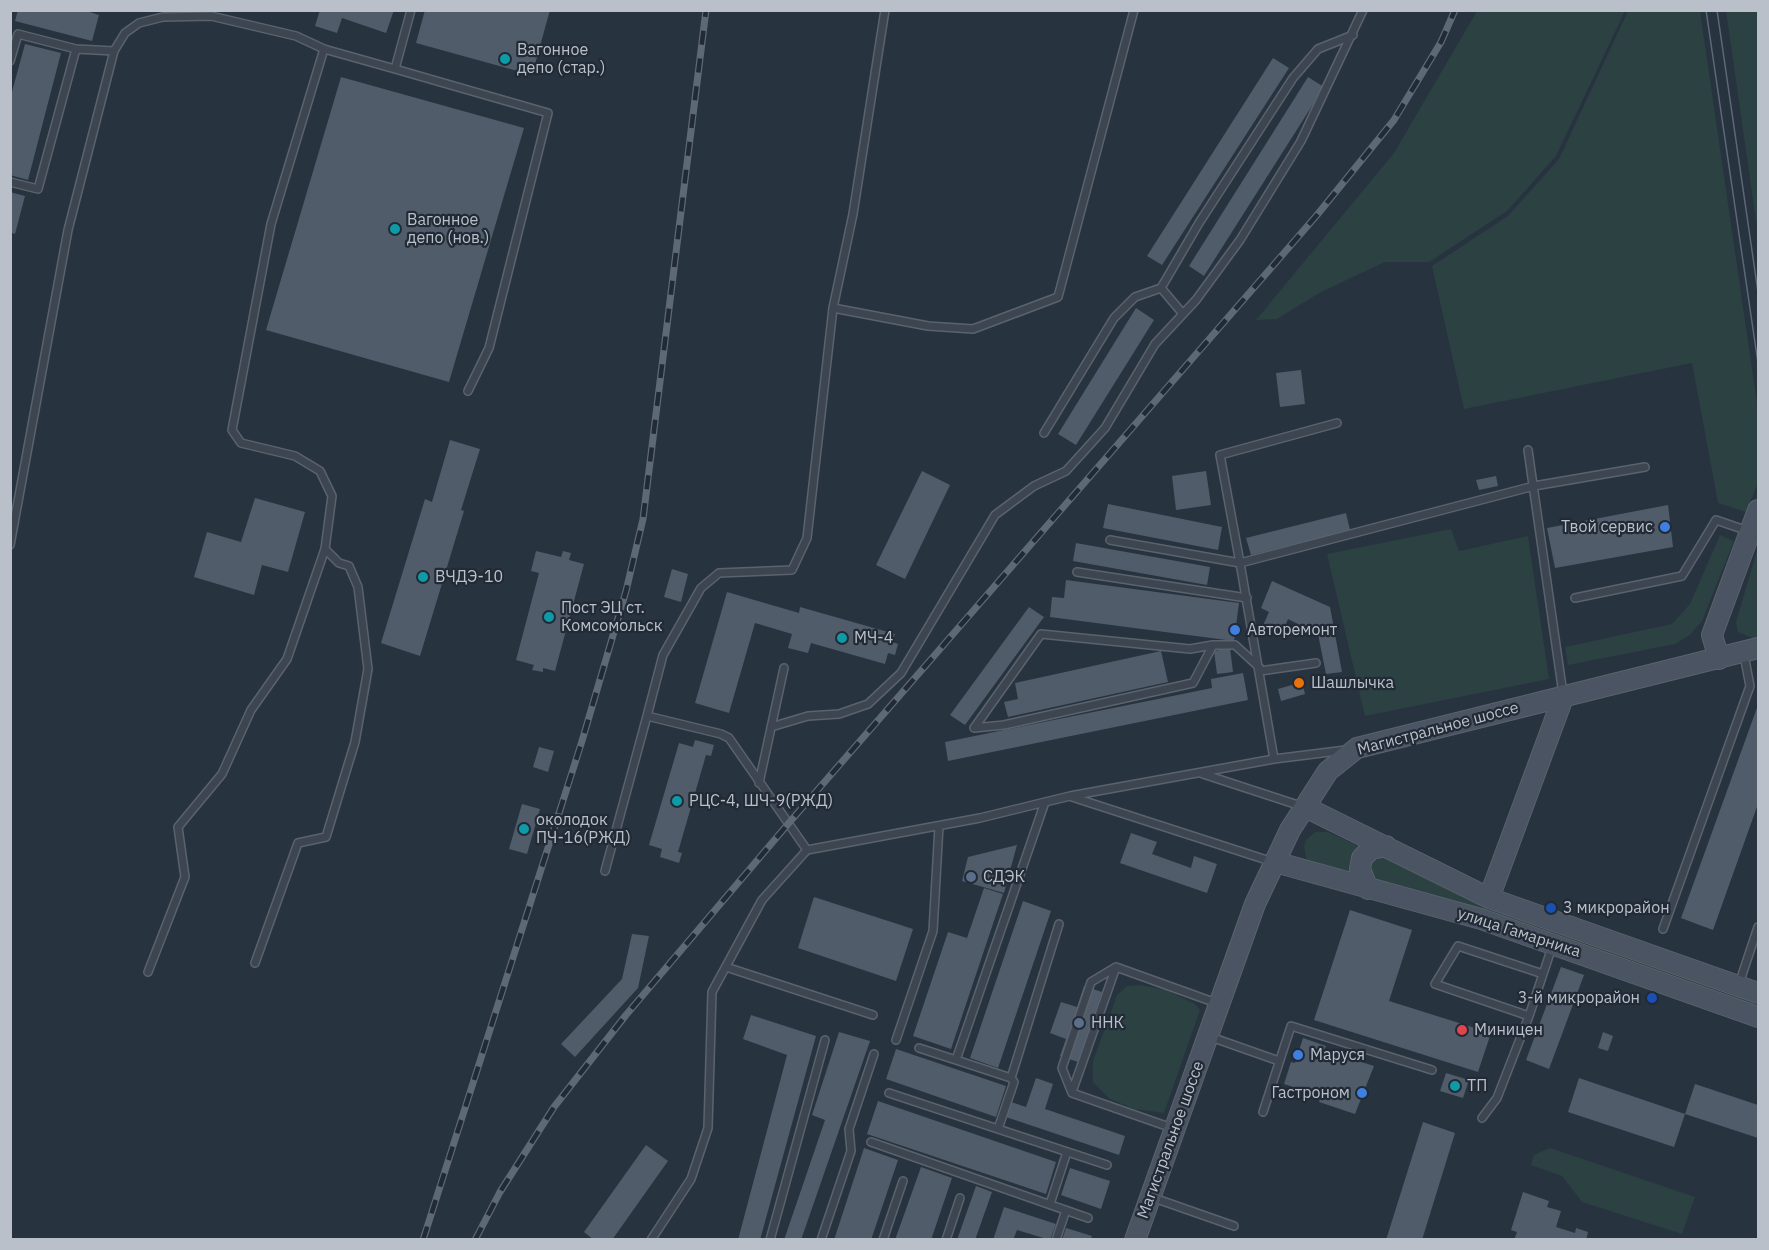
<!DOCTYPE html>
<html>
<head>
<meta charset="utf-8">
<style>
	body { margin:0 }
	#map { position:relative; width:1769px; height:1250px; overflow:hidden; background:#283340; font-family:"IBM Plex Sans",sans-serif }
	canvas { display:block }
	.frame { position:absolute; inset:0; border:12px solid #b9c0ca; pointer-events:none }
</style>
</head>
<body>
<div id="map">
<canvas width="1769" height="1250"></canvas>
<div class="frame"></div>
</div>
<script>
const g = document.querySelector('canvas').getContext('2d');
g.lineJoin = 'round';
function fill(path, color) {
  g.fillStyle = color;
  g.fill(path, 'evenodd');
}
function poly(rows) {
  const path = new Path2D();
  for (const r of rows) {
    path.moveTo(r[0], r[1]);
    for (let i = 2; i < r.length; i += 2) path.lineTo(r[i], r[i + 1]);
  }
  return path;
}
function strokePath(path, color, width, dash) {
  g.strokeStyle = color;
  g.lineWidth = width;
  g.lineCap = dash ? 'butt' : 'round';
  g.setLineDash(dash || []);
  g.stroke(path);
}
function drawText(font, color, halo, rows, align = 'center') {
  g.font = font + ' "IBM Plex Sans",sans-serif';
  g.lineWidth = 4.5;
  g.setLineDash([]);
  g.textBaseline = 'middle';
  g.strokeStyle = halo;
  g.fillStyle = color;
  for (const [text, x, y, turn = 0] of rows) {
    g.save();
    g.translate(x, y);
    g.rotate((+turn || 0) * Math.PI / 180);
    g.textAlign = isNaN(turn) ? turn : align;
    if (halo) g.strokeText(text, 0, 0);
    g.fillText(text, 0, 0);
    g.restore();
  }
}
const green = poly([
	[1477,11,1625,11,1556,156,1507,211,1429,262,1385,262,1321,292,1277,319,1256,320,1394,153],
	[1628,11,1700,11,1758,410,1758,483,1746,512,1718,503,1692,363,1464,409,1432,266,1508,216,1559,159],
	[1726,11,1758,11,1758,235],
	[1451,529,1459,551,1528,536,1549,679,1365,716,1327,554],
	[1720,535,1734,541,1702,621,1690,635,1675,644,1568,665,1565,647,1672,624,1690,604],
	[1758,547,1758,639,1755,639,1738,632,1736,622],
	[1315,832,1328,832,1487,904,1758,1000,1758,1010,1310,863,1306,858,1304,846,1306,840],
	[1141,985,1166,990,1195,1004,1200,1010,1164,1113,1134,1109,1110,1099,1093,1082,1093,1061,1117,995,1127,986],
	[1550,1148,1695,1197,1682,1234,1582,1202,1562,1176,1531,1165,1534,1155]
]);
const building = poly([
	[18,10,83,10,99,15,92,41,15,21],
	[320,10,394,10,386,33,342,18,337,33,315,26],
	[425,10,550,10,532,75,416,43],
	[25,44,61,53,28,180,10,175,10,99],
	[1273,58,1289,68,1162,265,1147,256],
	[341,77,524,128,449,382,266,330],
	[1308,77,1324,87,1204,276,1189,266],
	[10,192,25,196,15,234,10,232],
	[1136,308,1154,320,1076,445,1058,434],
	[1301,370,1305,404,1280,407,1276,373],
	[450,440,480,449,461,510,464,511,420,656,381,643,425,499,432,502],
	[922,471,950,485,905,579,876,565],
	[1206,471,1211,505,1176,510,1172,476],
	[1496,476,1498,486,1479,490,1476,480],
	[255,498,305,512,288,572,262,565,254,595,194,577,207,532,241,542],
	[1108,504,1222,527,1218,550,1103,528],
	[1668,505,1673,547,1555,568,1547,528],
	[1346,513,1350,530,1251,555,1246,538],
	[1076,543,1210,567,1207,585,1073,561],
	[536,551,561,557,563,551,571,553,569,560,584,564,555,671,543,668,543,672,532,670,534,665,516,660,539,573,531,571],
	[672,569,688,574,681,602,664,597],
	[1066,580,1239,603,1234,641,1050,617,1052,597,1064,598],
	[1272,581,1330,607,1342,672,1326,674,1318,634,1288,619,1281,636,1262,628,1269,612,1261,608],
	[727,592,799,613,800,607,895,634,892,642,898,644,895,655,888,653,885,664,811,643,808,653,788,648,792,634,755,623,729,713,695,703],
	[1029,607,1044,617,965,725,950,715],
	[1230,648,1233,672,1217,674,1214,651],
	[1161,651,1168,682,1008,717,1004,702,1018,699,1015,683],
	[1243,673,1248,700,948,761,945,742,1212,688,1211,679],
	[1302,682,1305,694,1281,701,1278,689],
	[1758,705,1758,804,1713,930,1681,918],
	[695,740,714,745,711,756,706,755,678,852,682,853,679,863,660,857,662,849,649,845,679,743,693,747],
	[539,747,554,751,548,772,533,767],
	[522,804,540,809,527,854,509,849],
	[1131,833,1157,842,1152,854,1191,868,1194,856,1217,864,1207,893,1120,863],
	[1017,845,1004,893,962,881,968,857],
	[984,888,1003,894,951,1049,913,1036,948,932,967,938],
	[814,897,913,929,896,981,798,948],
	[1023,901,1051,911,998,1068,970,1058],
	[1350,910,1412,930,1389,1001,1491,1033,1478,1072,1314,1020],
	[632,934,649,936,638,988,575,1057,561,1044,622,979],
	[1561,967,1584,975,1549,1069,1526,1060],
	[1084,986,1102,992,1078,1062,1060,1056,1066,1039,1050,1033,1061,1002,1077,1007],
	[751,1015,816,1036,760,1240,738,1240,787,1055,743,1039],
	[839,1032,870,1041,801,1240,784,1240,825,1120,812,1115],
	[1603,1032,1613,1036,1608,1051,1598,1048],
	[1303,1038,1326,1046,1324,1050,1374,1066,1355,1114,1319,1102,1321,1096,1284,1084,1291,1062,1295,1063],
	[896,1049,1006,1086,996,1117,886,1079],
	[1446,1073,1469,1080,1463,1098,1440,1091],
	[1036,1078,1053,1084,1045,1109,1125,1136,1119,1155,1006,1117,1011,1102,1026,1107],
	[1579,1078,1685,1114,1674,1147,1568,1112],
	[1695,1084,1758,1105,1758,1138,1685,1114],
	[878,1101,1056,1162,1046,1194,867,1134],
	[1423,1122,1455,1133,1422,1240,1386,1240],
	[646,1145,668,1161,612,1240,594,1240,584,1232],
	[864,1148,898,1160,871,1240,834,1240],
	[921,1167,952,1178,931,1240,895,1240],
	[1070,1168,1110,1181,1101,1209,1061,1195],
	[976,1186,992,1192,975,1240,957,1240],
	[1523,1192,1549,1201,1547,1207,1561,1211,1556,1227,1575,1233,1576,1228,1588,1232,1586,1240,1514,1240,1517,1232,1511,1230],
	[1004,1207,1056,1224,1050,1240,1017,1230,1013,1240,993,1240],
	[1066,1228,1092,1236,1090,1240,1062,1240]
]);
const lane = poly([
	[885,10,853,214,833,308,807,538,792,570,719,573,701,588,663,655,647,716,721,734,729,738,807,850,980,818,1070,796,1274,759,1346,750],
	[10,61,18,34,76,49,114,51],
	[395,69,548,113,489,348,468,391],
	[10,182,38,189,76,49],
	[833,308,928,326,973,329,1058,297,1134,10],
	[1183,314,1161,288,1199,223,1293,78,1318,49,1353,35],
	[1337,423,1220,455,1240,563,1534,486,1645,467],
	[1044,433,1114,318,1135,297,1161,288],
	[1528,450,1563,694],
	[1110,540,1240,563,1274,759],
	[10,545,68,230,114,51,125,33,139,23,163,17,211,16,296,36,324,49,395,69,411,10],
	[1077,572,1247,598],
	[1575,598,1682,576,1716,520,1748,531],
	[1213,645,1193,683,1004,725,974,728,1041,634,1190,649,1213,645,1235,645,1259,667],
	[1260,671,1316,663],
	[771,727,808,716,839,714,868,704,901,673,995,515,1034,486,1066,471,1105,428,1155,344,1196,300,1240,240,1301,141,1363,10],
	[1203,774,1304,807],
	[759,783,784,668],
	[1072,797,1273,862],
	[605,871,647,716],
	[1663,929,1750,686,1744,655],
	[255,963,298,843,326,837,355,742,368,669,358,587,349,566,339,563,325,549,332,496,320,471,295,456,241,443,232,430,271,224,324,49],
	[726,967,873,1015],
	[1116,967,1091,982,1062,1068,1072,1093,1172,1128],
	[1116,967,1219,1004],
	[148,972,185,877,178,827,222,774,251,710,287,659,325,549],
	[1543,974,1458,946,1435,984,1529,1016,1552,947],
	[1739,984,1758,927],
	[1208,1036,1279,1061],
	[896,1040,933,931,939,826],
	[919,1048,956,1060,1045,802],
	[956,1060,1011,1078,1059,924],
	[1072,1092,1116,967],
	[889,1093,998,1129,1014,1082,1011,1078],
	[1263,1112,1291,1026,1432,1070],
	[1482,1118,1497,1098,1529,1016],
	[998,1129,1107,1165],
	[871,1142,1088,1218],
	[1151,1197,1234,1226],
	[1050,1204,1067,1152],
	[651,1240,691,1179,708,1128,712,992,762,900,807,850],
	[770,1240,825,1040],
	[821,1240,851,1151,849,1129,874,1054],
	[883,1240,903,1181],
	[946,1240,960,1198],
	[1056,1240,1066,1210]
]);
const secondary = poly([
	[1719,659,1712,635,1758,510],
	[1305,807,1489,898,1758,993],
	[1275,862,1481,919,1758,1017],
	[1368,889,1360,869,1362,858,1371,849,1386,846],
	[1489,898,1564,695],
	[1135,1240,1255,904,1290,830,1328,771,1357,748,1758,648]
]);
const tram = poly([
	[1706,10,1758,363],
	[1717,10,1758,292]
]);
const rail = poly([
	[423,1240,582,741,626,591,643,519,706,10],
	[475,1240,500,1192,554,1107,626,1015,788,824,1317,215,1394,120,1441,42,1455,10]
]);
const markers = [
	[505,59,6,"#0f9aa8"],
	[395,229,6,"#0f9aa8"],
	[1665,527,6,"#3f7fe0"],
	[423,577,6,"#0f9aa8"],
	[549,617,6,"#0f9aa8"],
	[1235,630,6,"#3f7fe0"],
	[842,638,6,"#0f9aa8"],
	[1299,683,6,"#e8710a"],
	[677,801,6,"#0f9aa8"],
	[524,829,6,"#0f9aa8"],
	[971,877,6,"#5c6f8a"],
	[1551,908,6,"#1a4fb4"],
	[1652,998,6,"#1a4fb4"],
	[1079,1023,6,"#5c6f8a"],
	[1462,1030,6,"#e0444e"],
	[1298,1055,6,"#3f7fe0"],
	[1455,1086,6,"#0f9aa8"],
	[1362,1093,6,"#3f7fe0"]
];
const poiNames = [
	["Вагонное",517,50],
	["депо (стар.)",517,68],
	["Вагонное",407,220],
	["депо (нов.)",407,238],
	["Твой сервис",1653,527,"right"],
	["ВЧДЭ-10",435,577],
	["Пост ЭЦ ст.",561,608],
	["Комсомольск",561,626],
	["Авторемонт",1247,630],
	["МЧ-4",854,638],
	["Шашлычка",1311,683],
	["РЦС-4, ШЧ-9(РЖД)",689,801],
	["околодок",536,820],
	["ПЧ-16(РЖД)",536,838],
	["СДЭК",983,877],
	["3 микрорайон",1563,908],
	["3-й микрорайон",1640,998,"right"],
	["ННК",1091,1023],
	["Миницен",1474,1030],
	["Маруся",1310,1055],
	["ТП",1467,1086],
	["Гастроном",1350,1093,"right"]
];
const streetNames = [
	["Магистральное шоссе",1438,729,-15],
	["улица Гамарника",1519,933,18],
	["Магистральное шоссе",1171,1140,-70]
];
fill(green, '#2b4142');
fill(building, '#515c6b');
strokePath(lane, '#5a636d', 10);
strokePath(secondary, '#5a636d', 22);
strokePath(lane, '#3c4550', 7);
strokePath(secondary, '#4a5463', 20);
strokePath(tram, '#5e6977', 1.5);
strokePath(rail, '#5e6977', 7);
strokePath(rail, '#212a35', 4.5, [14]);
for (const [x, y, r, color] of markers) {
  const dot = new Path2D();
  dot.arc(x, y, r, 0, 2 * Math.PI);
  g.fillStyle = color;
  g.fill(dot);
  strokePath(dot, '#212a35', 2);
}
drawText('16px', '#b9c0ca', '#212a35', poiNames, 'left');
drawText('16px', '#b9c0ca', '#212a35', streetNames);
</script>
</body>
</html>
